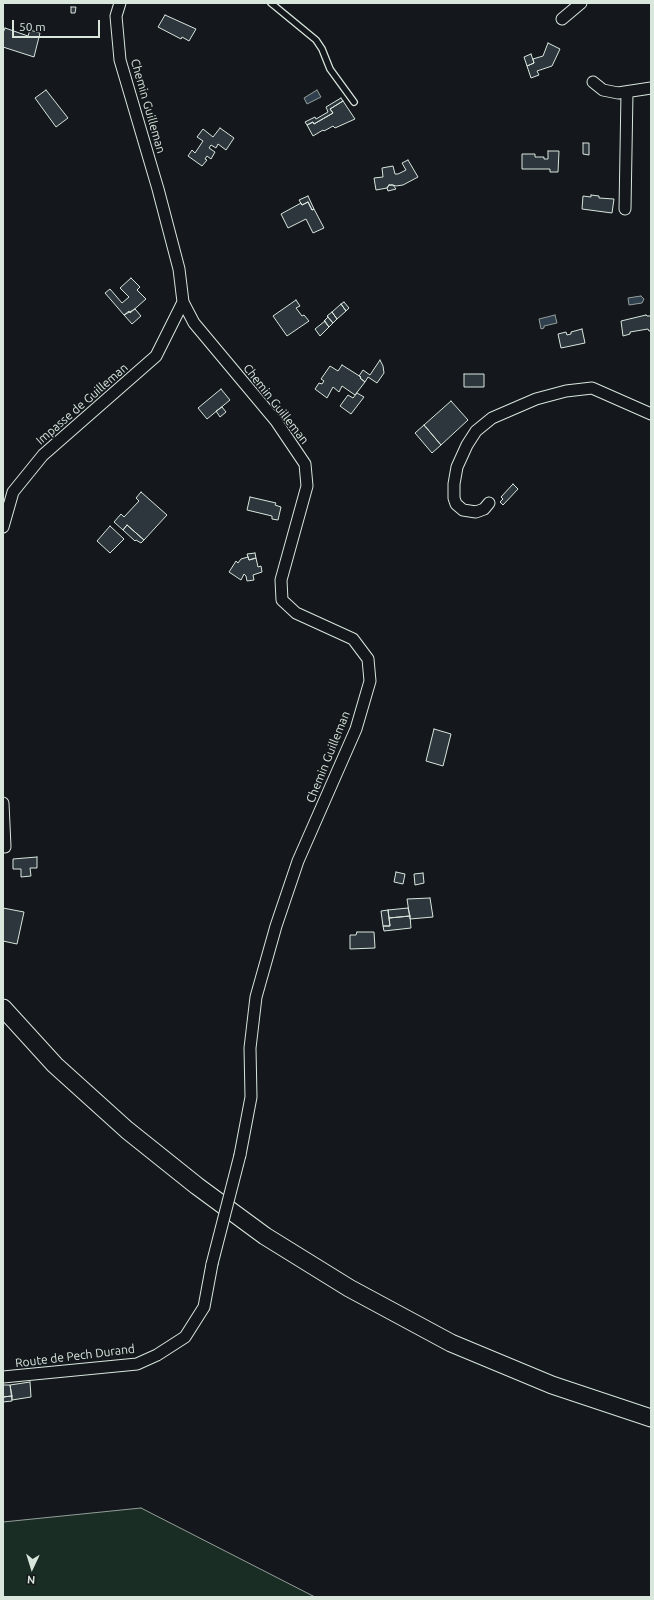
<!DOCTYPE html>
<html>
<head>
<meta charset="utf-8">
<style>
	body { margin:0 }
	#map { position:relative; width:654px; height:1600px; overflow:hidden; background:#14181c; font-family:Ubuntu,sans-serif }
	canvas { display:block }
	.frame { position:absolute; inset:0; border:4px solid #d8e6dc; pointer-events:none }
	.north { position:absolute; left:12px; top:1548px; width:40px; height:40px; -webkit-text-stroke:3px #14181c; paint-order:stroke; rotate:184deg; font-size:11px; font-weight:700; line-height:16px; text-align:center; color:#d8e6dc }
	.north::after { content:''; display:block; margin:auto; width:14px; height:18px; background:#d8e6dc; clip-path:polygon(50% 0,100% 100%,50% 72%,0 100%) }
	.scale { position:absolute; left:12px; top:20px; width:88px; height:18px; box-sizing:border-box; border:2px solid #d8e6dc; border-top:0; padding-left:5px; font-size:12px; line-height:14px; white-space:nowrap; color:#d8e6dc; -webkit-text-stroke:3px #14181c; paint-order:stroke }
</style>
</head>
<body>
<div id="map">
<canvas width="654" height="1600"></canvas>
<div class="frame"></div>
<div class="north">N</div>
<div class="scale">50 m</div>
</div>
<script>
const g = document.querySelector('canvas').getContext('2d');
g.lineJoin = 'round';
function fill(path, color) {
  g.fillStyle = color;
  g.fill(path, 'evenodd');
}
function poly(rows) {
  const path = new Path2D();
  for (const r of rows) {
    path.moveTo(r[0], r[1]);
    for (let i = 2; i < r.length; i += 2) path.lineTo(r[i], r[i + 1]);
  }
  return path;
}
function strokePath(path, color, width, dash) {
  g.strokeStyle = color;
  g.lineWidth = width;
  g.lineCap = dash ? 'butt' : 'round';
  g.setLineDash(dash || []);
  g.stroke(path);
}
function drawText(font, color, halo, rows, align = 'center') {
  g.font = font + ' Ubuntu,sans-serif';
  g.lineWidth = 3;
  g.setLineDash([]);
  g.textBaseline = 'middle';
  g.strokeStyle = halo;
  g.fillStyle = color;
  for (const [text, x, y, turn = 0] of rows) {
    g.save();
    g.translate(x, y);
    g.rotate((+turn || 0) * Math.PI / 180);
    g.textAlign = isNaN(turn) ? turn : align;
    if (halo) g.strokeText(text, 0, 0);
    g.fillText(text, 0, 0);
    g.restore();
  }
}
const green = poly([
	[141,1508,315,1597,3,1597,3,1522,141,1508]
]);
const water = poly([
	[317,90,321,97,307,104,304,98,317,90],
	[641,296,644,299,642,303,629,305,628,298,641,296],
	[555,315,557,323,544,326,544,328,541,329,539,319,555,315]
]);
const building = poly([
	[71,7,76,7,75,13,71,13,71,7],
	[165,15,196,29,189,41,182,37,181,39,158,27,165,15],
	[5,28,28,36,30,30,40,33,34,57,3,47,3,33,5,28],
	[548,43,560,49,552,66,537,71,539,75,531,78,527,66,534,63,533,59,543,56,548,43],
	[531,54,534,63,527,66,524,57,531,54],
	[46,90,68,118,56,127,35,98,46,90],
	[341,98,343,101,330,109,333,113,314,124,313,122,307,125,305,122,315,117,316,119,328,112,326,107,341,98],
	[343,101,355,119,335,128,333,126,324,131,323,130,313,136,307,125,313,122,314,124,333,113,330,109,343,101],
	[220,128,234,138,226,150,218,144,216,148,211,145,209,148,215,152,211,159,207,156,205,159,207,160,202,166,188,156,192,150,195,153,203,141,197,137,203,129,213,137,220,128],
	[583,143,589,143,589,155,583,154,583,143],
	[548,151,559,151,558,172,550,172,550,169,522,169,522,154,535,154,535,157,544,157,544,159,548,159,548,151],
	[408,160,418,177,403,185,396,186,393,185,389,185,387,188,376,190,374,178,383,177,382,168,393,166,395,174,398,174,406,170,402,163,408,160],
	[389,185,393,185,396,189,388,191,387,188,389,185],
	[591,195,599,196,599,198,614,199,612,213,582,209,583,196,591,197,591,195],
	[308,196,314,209,312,210,308,202,302,205,299,200,308,196],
	[308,202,312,210,314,209,324,228,313,233,306,219,288,228,281,214,301,203,302,205,308,202],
	[131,278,140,287,137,290,146,299,130,313,129,311,124,315,105,293,110,289,122,303,129,297,120,288,131,278],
	[296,300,300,306,296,308,302,316,304,315,309,321,287,336,273,316,296,300],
	[344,302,349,308,346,311,341,304,344,302],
	[341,304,346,311,337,319,332,312,341,304],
	[135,309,141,316,132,324,124,315,135,309],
	[332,312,337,319,333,323,327,316,332,312],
	[646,315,647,316,651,316,651,331,649,331,648,329,630,332,630,334,623,336,621,321,646,315],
	[328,317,333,323,329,327,324,321,328,317],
	[325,321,329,327,320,336,315,329,325,321],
	[582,329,585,343,561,348,558,334,566,332,567,335,571,334,571,332,582,329],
	[380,360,383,366,384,373,377,383,368,377,365,382,360,378,361,377,359,376,363,370,370,375,380,360],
	[342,365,361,377,360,378,365,382,355,395,342,386,339,392,333,387,327,398,315,389,319,383,322,384,324,381,321,379,330,366,338,371,342,365],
	[464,374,484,374,484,387,464,387,464,374],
	[221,389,230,400,207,419,198,408,221,389],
	[357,393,364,397,351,414,340,406,348,395,353,398,357,393],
	[451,401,468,420,441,445,424,425,451,401],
	[222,407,226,412,220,417,216,411,222,407],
	[424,425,441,445,432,453,415,433,424,425],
	[513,484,518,489,503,505,500,502,503,499,501,497,513,484],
	[141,492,167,515,144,540,127,525,123,530,114,522,121,514,124,517,139,501,136,498,141,492],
	[250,497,276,503,275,505,281,507,278,520,272,519,272,516,247,510,250,497],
	[127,525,144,540,141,543,136,540,135,541,123,530,127,525],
	[110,526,124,539,110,553,97,541,110,526],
	[255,553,256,558,249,560,247,554,255,553],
	[248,557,249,560,256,558,258,567,261,566,262,572,253,575,254,580,247,581,246,576,244,574,241,580,229,572,236,561,238,563,241,559,248,557],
	[434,729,451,734,443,766,426,761,434,729],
	[37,857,37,868,30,868,31,876,21,877,21,869,13,869,13,859,37,857],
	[396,872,405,874,403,884,394,882,396,872],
	[423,873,424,883,415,885,414,874,423,873],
	[430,898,433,917,410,919,407,899,430,898],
	[3,908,24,912,17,944,3,941,3,908],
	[408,908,410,916,389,918,388,910,408,908],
	[388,910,390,926,383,926,381,911,388,910],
	[410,916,411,928,384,931,383,926,390,926,389,918,410,916],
	[357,932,374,932,375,948,350,949,350,935,356,935,357,932],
	[30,1382,31,1397,12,1400,10,1385,30,1382],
	[3,1385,10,1385,12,1396,3,1397,3,1385],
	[12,1396,12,1401,3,1402,3,1397,12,1396]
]);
const lane = poly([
	[271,3,316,40,322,49,330,69,354,102]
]);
const street = poly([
	[120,3,116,16,120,60,158,189,179,269,183,302,194,323,276,421,305,464,307,486,281,580,282,600,296,613,353,639,368,659,370,681,356,729,298,861,276,926,256,997,250,1048,251,1097,240,1155],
	[562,19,581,3],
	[593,82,603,90,618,93,651,88],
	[625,209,627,93],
	[489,503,484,509,476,512,463,510,456,504,454,498,454,484,457,467,467,445,476,431,492,418,536,399,566,391,592,388,651,414],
	[3,527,13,492,43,455,156,356,183,302],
	[3,803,5,847],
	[3,1377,137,1364,157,1355,185,1337,204,1307,212,1264]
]);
const primary = poly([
	[3,1008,55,1065,127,1130,197,1186,265,1236,349,1288,451,1343,552,1385,651,1418]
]);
const streetBridge = poly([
	[212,1264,240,1155]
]);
const streetNames = [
	["Chemin Guilleman",148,106,74],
	["Impasse de Guilleman",82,404,-41],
	["Chemin Guilleman",276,404,52],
	["Chemin Guilleman",328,757,-68],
	["Route de Pech Durand",75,1356,-7]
];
fill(green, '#1a2d24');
strokePath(green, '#939e99', 1);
fill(water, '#2f3f4d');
strokePath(water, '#939e99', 1);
fill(building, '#2c363c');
strokePath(building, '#d8e6dc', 1);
strokePath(lane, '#d8e6dc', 8);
strokePath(street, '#d8e6dc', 13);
strokePath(primary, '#d8e6dc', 19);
strokePath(lane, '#14181c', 5.5);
strokePath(street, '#14181c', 11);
strokePath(primary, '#14181c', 17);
strokePath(streetBridge, '#d8e6dc', 13, []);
strokePath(streetBridge, '#14181c', 11);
drawText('12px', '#d8e6dc', '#14181c', streetNames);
</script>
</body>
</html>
